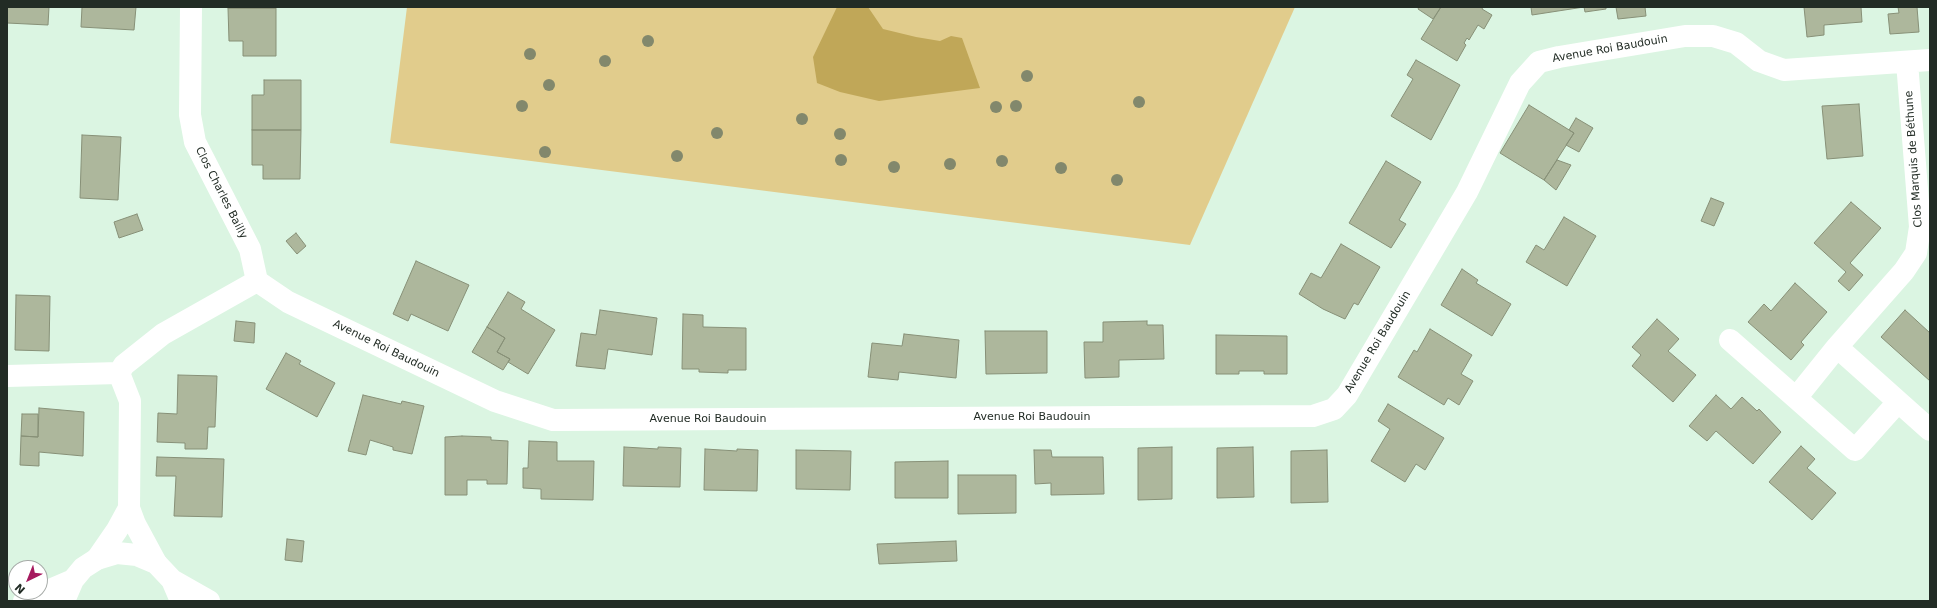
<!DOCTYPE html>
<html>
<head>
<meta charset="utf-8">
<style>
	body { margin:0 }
	#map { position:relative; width:1937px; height:608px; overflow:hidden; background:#dbf5e2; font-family:"DejaVu Sans",sans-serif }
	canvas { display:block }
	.frame { position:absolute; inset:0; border:8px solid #222c25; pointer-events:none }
	.north { position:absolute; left:8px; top:560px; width:40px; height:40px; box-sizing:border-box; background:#fff; border:1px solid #a7aba8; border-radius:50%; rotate:223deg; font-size:11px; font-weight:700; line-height:16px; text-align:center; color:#222c25 }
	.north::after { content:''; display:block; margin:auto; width:14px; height:18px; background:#a61a5f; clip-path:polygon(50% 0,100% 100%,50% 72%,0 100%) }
</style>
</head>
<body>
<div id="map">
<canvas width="1937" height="608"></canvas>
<div class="frame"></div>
<div class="north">N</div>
</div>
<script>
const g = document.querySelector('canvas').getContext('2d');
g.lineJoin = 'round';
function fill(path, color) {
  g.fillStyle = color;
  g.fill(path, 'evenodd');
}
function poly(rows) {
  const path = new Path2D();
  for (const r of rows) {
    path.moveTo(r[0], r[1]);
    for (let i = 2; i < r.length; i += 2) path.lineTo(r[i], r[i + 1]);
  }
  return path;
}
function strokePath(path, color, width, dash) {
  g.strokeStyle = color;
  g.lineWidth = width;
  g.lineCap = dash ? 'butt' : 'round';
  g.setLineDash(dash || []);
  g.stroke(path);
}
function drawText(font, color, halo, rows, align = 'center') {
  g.font = font + ' "DejaVu Sans",sans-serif';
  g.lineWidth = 3.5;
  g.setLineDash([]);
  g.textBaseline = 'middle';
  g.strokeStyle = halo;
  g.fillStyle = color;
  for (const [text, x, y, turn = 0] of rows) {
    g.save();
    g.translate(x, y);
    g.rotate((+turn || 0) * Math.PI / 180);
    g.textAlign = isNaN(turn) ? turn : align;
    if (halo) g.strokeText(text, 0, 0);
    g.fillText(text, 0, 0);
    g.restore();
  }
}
const green = poly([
	[407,7,1295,7,1190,245,390,143]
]);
const forest = poly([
	[837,7,868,7,883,29,916,37,940,41,951,36,962,38,980,88,879,101,840,92,817,83,813,57]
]);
const building = poly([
	[7,7,49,7,48,25,7,23,7,7],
	[82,7,136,7,134,30,81,27,82,7],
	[228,7,276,7,276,8,228,8,228,7],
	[1419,7,1441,7,1433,19,1418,9,1419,7],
	[1441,7,1483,7,1482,9,1492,15,1484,29,1478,25,1469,40,1467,38,1464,43,1466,45,1457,61,1421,39,1441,7],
	[1531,7,1584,7,1532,15,1531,7],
	[1584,7,1606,7,1606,9,1585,12,1584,7],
	[1616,7,1645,7,1646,16,1618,19,1616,7],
	[1804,7,1861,7,1862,22,1824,25,1824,35,1807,37,1804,7],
	[1898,7,1917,7,1919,32,1890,34,1888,14,1899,13,1898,7],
	[228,8,276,8,276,56,243,56,243,41,229,41,228,8],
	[1416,60,1460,85,1431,140,1391,116,1413,79,1407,75,1416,60],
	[264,80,301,80,301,130,252,130,252,95,264,95,264,80],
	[1859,104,1863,156,1827,159,1822,106,1859,104],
	[1529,105,1574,133,1544,180,1500,153,1529,105],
	[1576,118,1593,128,1579,152,1566,145,1574,133,1569,130,1576,118],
	[252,130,301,130,300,179,263,179,263,165,252,165,252,130],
	[82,135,121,137,118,200,80,198,82,135],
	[1557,160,1571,165,1556,190,1544,180,1557,160],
	[1386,161,1421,182,1399,220,1406,224,1391,248,1349,223,1386,161],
	[1711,198,1724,203,1714,226,1701,221,1711,198],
	[1851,202,1881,228,1850,263,1863,275,1849,291,1838,281,1846,272,1814,243,1851,202],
	[137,214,143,230,119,238,114,222,137,214],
	[1564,217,1596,236,1567,286,1526,262,1536,245,1544,250,1564,217],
	[296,233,306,246,297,254,286,241,296,233],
	[1341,244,1380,267,1358,305,1354,303,1345,319,1323,309,1299,294,1311,273,1321,278,1341,244],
	[416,261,469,285,448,331,411,314,408,321,393,314,416,261],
	[1462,269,1478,280,1476,283,1511,304,1492,336,1441,305,1462,269],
	[1795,283,1827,312,1801,342,1804,345,1791,360,1748,322,1764,304,1771,311,1795,283],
	[508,292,525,302,521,309,555,330,528,374,508,362,510,359,497,352,505,338,487,327,508,292],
	[16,295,50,296,49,351,15,350,16,295],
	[600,310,657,318,652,355,608,349,605,369,576,366,581,333,596,335,600,310],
	[1905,310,1930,333,1930,381,1881,337,1905,310],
	[683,314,703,315,703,327,746,328,746,370,728,370,728,373,699,372,699,369,682,369,683,314],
	[1657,319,1679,339,1668,351,1696,375,1673,402,1632,366,1641,355,1632,347,1657,319],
	[236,321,255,323,254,343,234,341,236,321],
	[1147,321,1147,325,1163,325,1164,359,1119,360,1119,377,1085,378,1084,342,1103,342,1103,322,1147,321],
	[487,327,505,338,497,352,510,359,503,370,472,352,487,327],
	[1430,329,1472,355,1461,374,1473,381,1459,405,1448,398,1444,405,1398,377,1414,350,1417,352,1430,329],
	[985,331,1047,331,1047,373,986,374,985,331],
	[904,334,959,340,956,378,899,372,898,380,868,377,872,343,902,346,904,334],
	[1216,335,1287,336,1287,374,1264,374,1264,371,1239,371,1239,374,1216,374,1216,335],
	[286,353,301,361,299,364,335,383,317,417,266,389,286,353],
	[178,375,217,376,215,427,208,427,207,449,185,449,185,443,157,442,158,413,177,414,178,375],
	[363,395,401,404,402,401,424,406,412,454,393,450,393,447,370,440,366,455,348,451,363,395],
	[1716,395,1731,409,1742,397,1757,411,1759,409,1781,432,1753,464,1716,431,1707,441,1689,426,1716,395],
	[1388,404,1444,438,1425,470,1416,464,1405,482,1371,461,1390,429,1378,421,1388,404],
	[39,408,84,412,83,456,39,452,39,466,20,465,21,436,38,437,39,408],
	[22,414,38,414,38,437,21,436,22,414],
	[462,436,491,437,491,440,508,441,507,484,487,484,487,480,467,480,467,495,445,495,445,437,462,436],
	[529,441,557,442,557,461,594,461,593,500,541,499,541,489,523,488,523,468,528,468,529,441],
	[1801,446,1815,459,1807,468,1836,493,1812,520,1769,482,1801,446],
	[624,447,658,449,658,447,681,448,680,487,623,486,624,447],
	[1172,447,1172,499,1138,500,1138,448,1172,447],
	[1253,447,1254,497,1217,498,1217,448,1253,447],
	[705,449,737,451,737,449,758,450,757,491,704,490,705,449],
	[796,450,851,451,850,490,796,489,796,450],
	[1034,450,1051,450,1052,457,1103,457,1104,494,1051,495,1051,483,1035,484,1034,450],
	[1327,450,1328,502,1291,503,1291,451,1327,450],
	[157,457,224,459,222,517,174,516,176,476,156,476,157,457],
	[948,461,948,498,895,498,895,462,948,461],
	[958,475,1016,475,1016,513,958,514,958,475],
	[287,539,304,541,302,562,285,560,287,539],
	[956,541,957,561,879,564,877,544,956,541]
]);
const minor = poly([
	[191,7,190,115,195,142,250,249,257,281],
	[1907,62,1920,227,1916,253,1904,271,1837,347,1930,430],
	[257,281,288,302,495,401,553,420,1313,416,1334,409,1347,395,1467,192,1520,83,1539,62,1559,57,1685,36,1713,36,1736,43,1759,61,1784,70,1930,60],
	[1730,340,1796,398],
	[1837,347,1796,398,1855,450,1898,402],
	[7,376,119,373],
	[97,559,117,530,129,508],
	[156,563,135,524,129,508,130,401,119,373,124,365,163,334,257,281]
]);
const secondary = poly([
	[172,580,209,601],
	[24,601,73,580],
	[64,601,73,580,83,568,97,559,117,553,137,555,156,563,172,580,181,601]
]);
const trees = [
	[648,41],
	[530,54],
	[605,61],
	[1027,76],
	[549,85],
	[1139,102],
	[522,106],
	[1016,106],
	[996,107],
	[802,119],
	[717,133],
	[840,134],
	[545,152],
	[677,156],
	[841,160],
	[1002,161],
	[950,164],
	[894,167],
	[1061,168],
	[1117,180]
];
const streetNames = [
	["Avenue Roi Baudouin",1610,49,-10],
	["Clos Marquis de Béthune",1914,159,-94],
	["Clos Charles Bailly",221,193,63],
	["Avenue Roi Baudouin",1378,342,-59],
	["Avenue Roi Baudouin",386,349,26],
	["Avenue Roi Baudouin",1032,417],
	["Avenue Roi Baudouin",708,419]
];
fill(green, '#e1cc8c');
fill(forest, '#c0a758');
fill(building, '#adb79c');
strokePath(building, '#879077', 1);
strokePath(minor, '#fff', 22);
strokePath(secondary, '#fff', 22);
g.fillStyle = '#82886c';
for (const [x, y] of trees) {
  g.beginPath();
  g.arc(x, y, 6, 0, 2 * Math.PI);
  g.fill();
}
drawText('11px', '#222c25', '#fff', streetNames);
</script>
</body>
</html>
